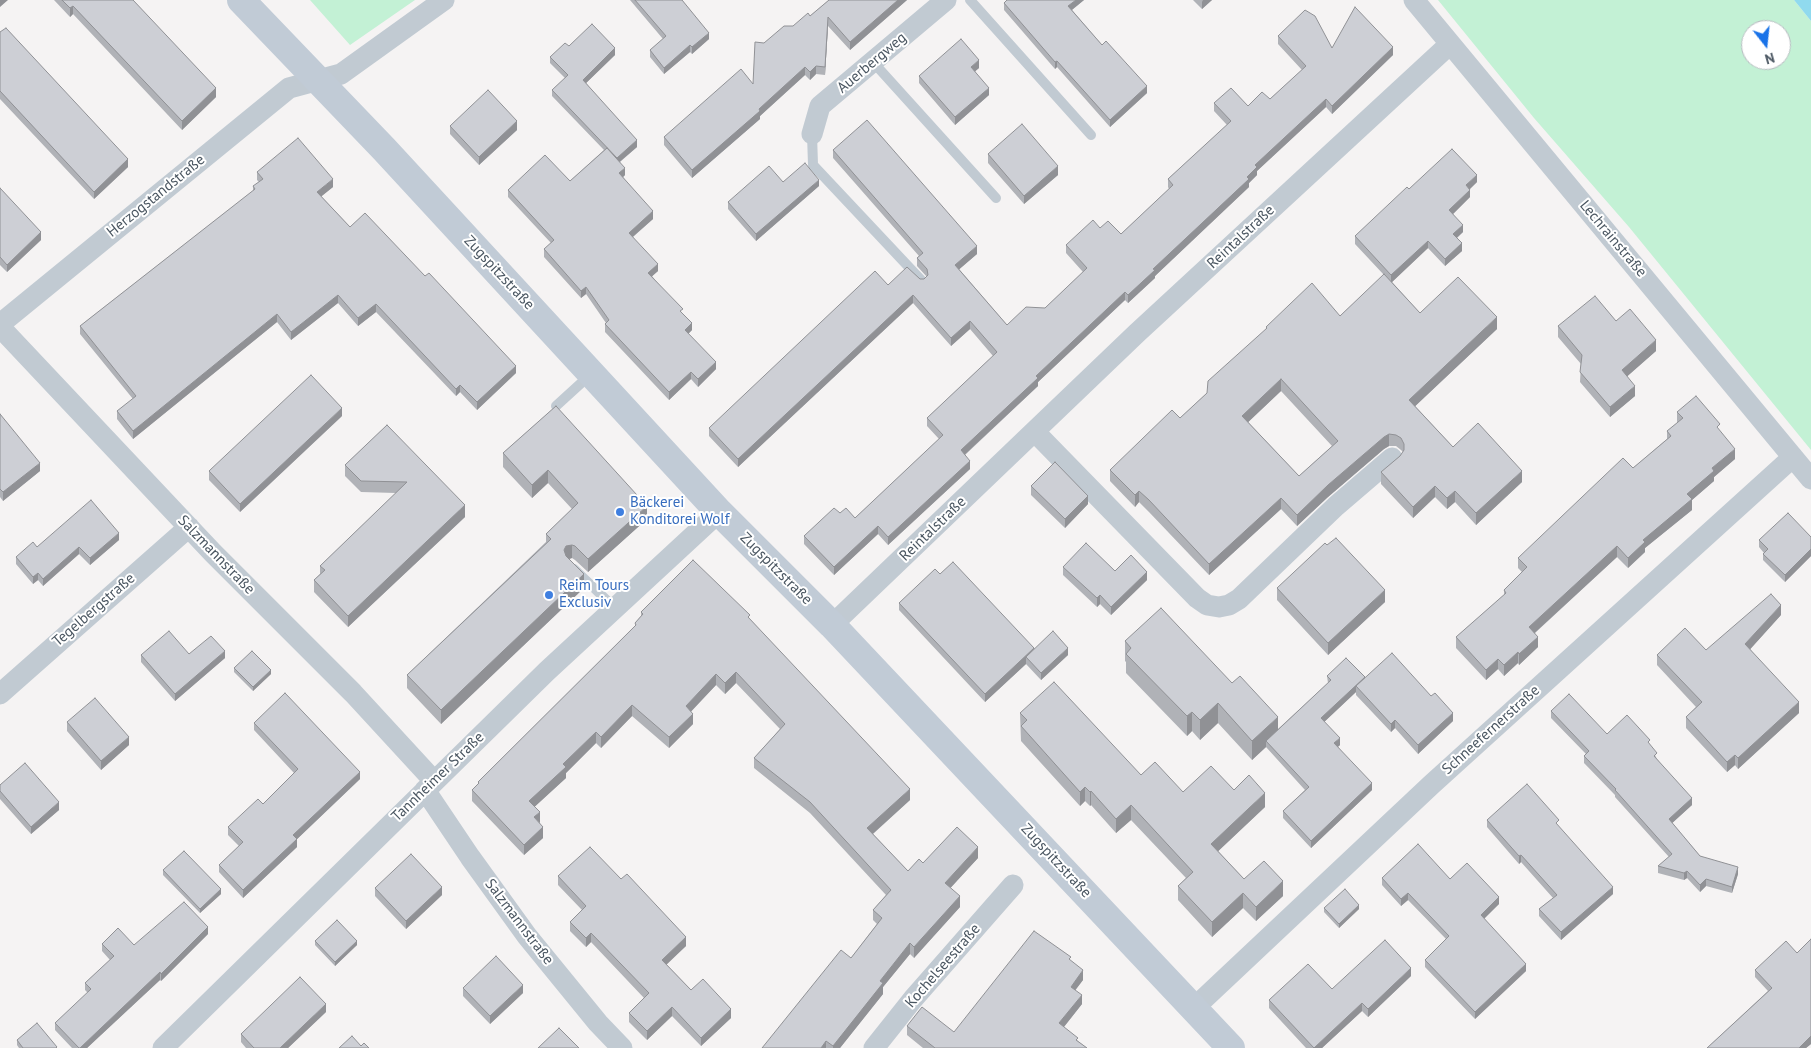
<!DOCTYPE html>
<html>
<head>
<meta charset="utf-8">
<style>
	body { margin:0 }
	#map { position:relative; width:1811px; height:1048px; overflow:hidden; background:#f5f3f3; font-family:"PT Sans",sans-serif }
	canvas { display:block }
	.north { position:absolute; left:1741px; top:20px; width:50px; height:50px; box-sizing:border-box; background:#fff; border:1px solid #b7bbc0; border-radius:50%; rotate:164deg; font-size:14px; font-weight:700; line-height:20px; text-align:center; color:#4a5661 }
	.north::after { content:''; display:block; margin:auto; width:18px; height:22px; background:#1a73e8; clip-path:polygon(50% 0,100% 100%,50% 72%,0 100%) }
</style>
</head>
<body>
<div id="map">
<canvas width="1811" height="1048"></canvas>
<div class="north">N</div>
</div>
<script>
const g = document.querySelector('canvas').getContext('2d');
g.lineJoin = 'round';
function fill(path, color) {
  g.fillStyle = color;
  g.fill(path, 'evenodd');
}
function poly(rows) {
  const path = new Path2D();
  for (const r of rows) {
    path.moveTo(r[0], r[1]);
    for (let i = 2; i < r.length; i += 2) path.lineTo(r[i], r[i + 1]);
  }
  return path;
}
function strokePath(path, color, width, dash) {
  g.strokeStyle = color;
  g.lineWidth = width;
  g.lineCap = dash ? 'butt' : 'round';
  g.setLineDash(dash || []);
  g.stroke(path);
}
function drawText(font, color, halo, rows, align = 'center') {
  g.font = font + ' "PT Sans",sans-serif';
  g.lineWidth = 4;
  g.setLineDash([]);
  g.textBaseline = 'middle';
  g.strokeStyle = halo;
  g.fillStyle = color;
  for (const [text, x, y, turn = 0] of rows) {
    g.save();
    g.translate(x, y);
    g.rotate((+turn || 0) * Math.PI / 180);
    g.textAlign = isNaN(turn) ? turn : align;
    if (halo) g.strokeText(text, 0, 0);
    g.fillText(text, 0, 0);
    g.restore();
  }
}
const green = poly([
	[310,0,415,0,350,45],
	[1438,0,1794,0,1811,21,1811,450,1629,227,1534,118],
	[1751,30,1781,30,1781,60,1751,60]
]);
const water = poly([
	[1794,0,1811,0,1811,21]
]);
const lane = poly([
	[970,0,1091,135],
	[873,62,996,198],
	[812,134,813,165,922,281],
	[556,406,590,375],
	[574,569,615,608]
]);
const street = poly([
	[1414,0,1811,479],
	[812,134,820,106,946,0],
	[0,324,289,88,341,74,444,0],
	[0,327,213,553,353,693,434,781],
	[1035,432,1197,598,1207,605,1219,607,1229,605,1239,599,1336,506,1392,458],
	[832,625,1137,333,1450,44],
	[0,694,189,527],
	[425,790,470,857,527,936,598,1023,622,1048],
	[1194,1008,1431,785,1793,457],
	[163,1048,547,671,719,512],
	[874,1048,913,999,1013,885]
]);
const secondary = poly([
	[241,0,384,149,719,512,832,625,1231,1048]
]);
const wall = poly([
	[54,0,133,0,216,97,182,130,73,14,70,17],
	[630,0,682,0,709,39,692,54,690,52,664,74,650,57,650,50,663,39],
	[829,0,907,0,850,50,828,26,825,75,816,74,810,80,805,75,760,116,760,119,692,178,664,145,664,137,753,84,764,43,810,16],
	[1007,0,1084,0,1072,10,1102,45,1147,93,1110,127,1057,67,1055,69,1004,10,1004,3],
	[1193,0,1212,0,1202,9],
	[0,32,128,167,94,199,0,99],
	[1278,36,1332,48,1393,55,1332,114,1326,107,1257,171,1257,175,1249,183,1249,187,1155,276,1155,278,1128,303,1125,300,1038,382,1038,386,965,455,970,469,888,545,878,534,834,575,804,544,804,536,840,513,855,518,939,439,927,426,927,418,993,356,970,329,951,346,913,303,738,467,709,436,709,428,888,285,920,279,924,279,927,277,917,266,917,258,919,256,833,158,833,150,977,254,959,269,1007,325,1045,308,1083,272,1066,253,1066,245,1100,228,1121,234,1169,189,1168,187,1168,179,1227,125,1214,111,1214,103,1248,106,1270,99,1302,70,1278,44],
	[569,46,615,55,586,83,637,147,620,162,625,175,623,177,653,219,633,237,658,271,652,276,683,314,692,330,688,334,716,369,698,387,691,379,669,400,605,332,605,324,606,323,586,294,581,298,544,257,544,249,551,243,508,197,508,190,570,181,604,150,552,96,552,90,565,78,550,63,550,57],
	[979,68,975,71,989,95,955,125,919,83,919,76],
	[450,126,517,130,479,165,450,134],
	[988,154,1058,175,1024,204,988,163],
	[257,172,333,187,321,196,350,227,516,373,477,410,460,392,456,396,376,312,358,326,338,303,291,340,277,322,133,439,117,419,117,411,133,399,80,334,80,326,253,191,253,186,259,182,257,180],
	[783,182,819,186,756,241,728,209,728,202],
	[1477,182,1469,189,1470,197,1453,214,1463,232,1457,238,1462,251,1445,266,1428,248,1392,282,1420,313,1497,329,1415,406,1453,447,1522,482,1476,525,1455,502,1447,509,1435,497,1413,518,1381,484,1381,472,1400,456,1403,452,1401,450,1396,446,1389,446,1384,449,1328,497,1297,526,1281,509,1209,575,1149,512,1139,502,1135,507,1110,481,1110,470,1180,418,1207,393,1266,330,1266,327,1340,316,1384,275,1355,244,1355,236,1409,189],
	[1281,391,1332,446,1299,476,1248,422],
	[0,188,41,240,7,272,0,265],
	[1616,321,1656,351,1627,376,1635,396,1610,417,1580,382,1581,364,1558,337,1558,326],
	[556,406,647,519,588,572,575,560,572,558,569,559,584,588,441,724,407,688,407,675,546,542,546,534,572,509,548,483,532,498,503,467,503,453],
	[1677,412,1720,431,1735,459,1714,477,1714,481,1692,500,1692,510,1645,548,1645,552,1628,568,1617,557,1535,633,1538,647,1519,665,1518,663,1504,676,1498,669,1486,680,1456,648,1456,637,1504,595,1504,590,1522,572,1518,568,1518,558,1633,468,1667,439,1667,431,1677,423],
	[0,414,40,471,3,501,0,497],
	[342,416,240,512,209,480,209,471],
	[387,425,465,517,348,627,314,592,314,580,320,574,320,566,396,493,361,492,345,476,345,465],
	[1031,486,1088,504,1065,528,1031,495],
	[1811,537,1811,556,1785,582,1763,560,1763,554,1764,553,1759,547,1759,540],
	[119,540,90,565,79,554,43,586,38,580,33,584,16,564,16,557,37,547],
	[1063,567,1115,571,1147,580,1111,615,1100,604,1097,607,1063,575],
	[940,574,1034,648,1068,655,1041,680,1026,664,985,702,899,610,899,603],
	[1277,588,1385,602,1328,655,1277,600],
	[641,612,750,619,910,800,873,834,908,871,923,863,978,858,950,888,960,907,914,958,910,954,883,987,883,994,840,1048,762,1048,851,958,877,924,873,920,873,910,886,895,810,813,754,768,754,758,780,729,736,683,725,694,716,685,691,711,693,724,669,748,632,716,601,748,596,743,566,773,566,778,534,807,540,823,543,838,524,855,472,801,472,790,478,785,478,782,635,626,635,623,641,616],
	[1781,615,1750,649,1799,713,1738,769,1735,765,1727,772,1686,728,1686,717,1696,707,1657,665,1657,655,1706,650],
	[1125,641,1232,683,1278,729,1328,683,1327,676,1365,679,1453,721,1418,754,1395,728,1391,732,1356,695,1356,692,1324,722,1340,745,1338,747,1372,790,1311,848,1283,818,1283,811,1305,790,1266,747,1252,760,1218,723,1200,740,1192,731,1187,736,1126,673,1126,662,1125,661],
	[189,654,225,658,175,701,141,662,141,655],
	[234,668,271,674,253,691,234,672],
	[1551,711,1607,734,1650,745,1657,759,1692,805,1672,823,1700,856,1738,874,1732,893,1706,886,1700,892,1687,878,1684,880,1658,873,1658,866,1669,857,1615,797,1615,795,1584,763,1584,756,1586,754,1551,718],
	[1020,713,1141,775,1183,792,1234,790,1265,807,1218,851,1244,879,1283,896,1256,921,1243,908,1212,937,1178,900,1178,886,1186,878,1131,820,1116,833,1091,805,1090,806,1085,801,1080,806,1021,741],
	[67,722,129,745,101,770,67,731],
	[254,723,360,779,297,839,297,847,243,898,219,872,219,865,239,846,228,835,228,827,263,804,294,773,254,730],
	[0,785,59,810,31,834,0,799],
	[1487,820,1559,827,1613,894,1561,940,1539,916,1539,909,1553,898,1521,862,1519,864,1487,827],
	[163,870,221,894,200,913,163,875],
	[558,876,621,879,686,946,666,964,691,990,731,1018,701,1046,672,1016,647,1040,629,1022,629,1013,644,998,591,942,586,947,570,931,570,922,582,910,558,885],
	[1382,878,1450,879,1499,904,1484,918,1526,971,1475,1019,1425,967,1425,960,1446,939,1408,900,1401,906,1382,885],
	[375,888,442,895,406,929,375,896],
	[1324,908,1359,909,1339,928,1324,912],
	[208,934,161,981,160,980,87,1048,72,1048,55,1030,55,1023,88,993,85,990,85,983,110,960,102,951,102,944,134,945],
	[315,941,357,945,335,966,315,945],
	[1797,953,1811,1044,1806,1048,1707,1048,1768,991,1755,977,1755,970],
	[1071,961,1083,980,1075,990,1082,1004,1064,1027,1078,1041,1087,1048,923,1048,907,1035,907,1026,954,1032],
	[1411,976,1368,1017,1362,1011,1322,1048,1306,1048,1269,1008,1269,1000],
	[463,988,523,993,490,1024,463,996],
	[326,1012,288,1048,246,1048,241,1042,241,1034],
	[17,1040,57,1048,19,1048,17,1045]
]);
const shadedWall = poly([
	[0,0,8,0,0,7],
	[898,0,907,0,850,50,850,42],
	[1076,0,1084,0,1068,13,1068,6],
	[1203,0,1212,0,1202,9,1202,2],
	[73,6,73,14,70,17,70,8],
	[828,17,828,26,825,75,825,67],
	[709,33,709,39,692,54,692,47],
	[690,45,690,52,664,74,664,68],
	[1393,47,1393,55,1332,114,1332,106],
	[615,48,615,55,583,86,583,80],
	[979,60,979,68,971,75,971,67],
	[1057,61,1057,67,1055,69,1055,62],
	[816,66,816,74,810,80,810,72],
	[805,67,805,75,760,116,760,119,692,178,692,170],
	[1147,86,1147,93,1110,127,1110,120],
	[216,88,216,97,182,130,182,121],
	[989,88,989,95,955,125,955,117],
	[1326,99,1326,107,1257,171,1257,175,1249,183,1249,187,1155,276,1155,278,1128,303,1128,295,1153,269,1247,177,1255,165],
	[517,121,517,130,479,165,479,157],
	[637,140,637,147,617,164,617,158],
	[128,159,128,167,94,199,94,192],
	[1058,166,1058,175,1024,204,1024,196],
	[625,168,625,175,619,181,619,173],
	[1477,175,1477,182,1466,193,1466,185],
	[333,179,333,187,317,200,317,192],
	[819,180,819,186,756,241,756,234],
	[1470,190,1470,197,1449,218,1449,210],
	[653,211,653,219,629,240,629,233],
	[1463,225,1463,232,1453,241,1453,234],
	[41,232,41,240,7,272,7,265],
	[1428,241,1428,248,1391,283,1391,275],
	[1462,243,1462,251,1445,266,1445,259],
	[977,246,977,254,955,273,955,265],
	[658,264,658,271,648,280,648,273],
	[586,287,586,294,581,298,581,291],
	[1125,292,1125,300,1038,382,1038,386,961,458,961,450,1036,376],
	[338,295,338,303,291,340,291,332],
	[913,295,913,303,738,467,738,459],
	[376,304,376,312,358,326,358,318],
	[277,314,277,322,133,439,133,431],
	[1497,317,1497,329,1409,412,1409,400],
	[970,321,970,329,951,346,951,338],
	[692,323,692,330,685,337,685,330],
	[1656,340,1656,351,1622,381,1622,370],
	[716,362,716,369,698,387,698,379],
	[516,366,516,373,477,410,477,402],
	[691,372,691,379,669,400,669,392],
	[1281,379,1281,391,1242,428,1242,416],
	[460,385,460,392,456,396,456,389],
	[1635,386,1635,396,1610,417,1610,407],
	[342,408,342,416,240,512,240,504],
	[1389,434,1389,446,1384,449,1328,497,1297,526,1297,515,1328,485,1384,437],
	[1735,449,1735,459,1714,477,1714,481,1692,500,1692,510,1645,548,1645,552,1628,568,1628,558,1643,540,1712,468],
	[970,461,970,469,888,545,888,537],
	[40,463,40,471,3,501,3,492],
	[548,470,548,483,532,498,532,485],
	[1522,471,1522,482,1476,525,1476,513],
	[1435,486,1435,497,1413,518,1413,507],
	[1139,491,1139,502,1135,507,1135,495],
	[1455,491,1455,502,1447,509,1447,498],
	[1088,496,1088,504,1065,528,1065,519],
	[1281,498,1281,509,1209,575,1209,564],
	[465,505,465,517,348,627,348,616],
	[647,506,647,519,588,572,588,559],
	[878,526,878,534,834,575,834,567],
	[119,533,119,540,90,565,90,558],
	[572,545,572,558,566,560,564,550,566,546],
	[1617,546,1617,557,1529,638,1529,627],
	[79,547,79,554,43,586,43,579],
	[1811,549,1811,556,1785,582,1785,575],
	[1147,572,1147,580,1111,615,1111,607],
	[38,573,38,580,33,584,33,577],
	[584,574,584,588,441,724,441,710],
	[1385,590,1385,602,1328,655,1328,643],
	[1100,595,1100,604,1097,607,1097,598],
	[1781,605,1781,615,1745,655,1745,644],
	[1538,637,1538,647,1519,665,1519,654],
	[1034,648,1026,657,1026,664,985,702,985,694],
	[1068,648,1068,655,1041,680,1041,673],
	[225,651,225,658,175,701,175,694],
	[1518,652,1518,663,1504,676,1504,665],
	[1498,659,1498,669,1486,680,1486,670],
	[271,670,271,674,253,691,253,687],
	[736,672,736,683,725,694,725,683],
	[716,674,716,685,686,717,686,706],
	[1365,677,1365,684,1356,686,1356,692,1321,725,1321,718],
	[1799,702,1799,713,1738,769,1738,758],
	[1218,703,1218,723,1200,740,1200,720],
	[632,705,632,716,601,748,601,737],
	[1192,712,1192,731,1187,736,1187,716],
	[1453,713,1453,721,1418,754,1418,745],
	[693,714,693,724,669,748,669,737],
	[1278,717,1278,736,1266,741,1266,747,1252,760,1252,741],
	[1395,720,1395,728,1391,732,1391,724],
	[596,732,596,743,566,773,566,778,529,812,529,801,563,764],
	[129,737,129,745,101,770,101,761],
	[1340,738,1340,745,1334,750,1334,743],
	[1735,755,1735,765,1727,772,1727,762],
	[360,772,360,779,293,843,293,835],
	[1372,783,1372,790,1311,848,1311,841],
	[1085,787,1085,801,1080,806,1080,792],
	[910,789,910,800,867,839,867,828],
	[1091,791,1091,805,1090,806,1090,792],
	[1265,793,1265,807,1211,858,1211,844],
	[1692,798,1692,805,1669,826,1669,819],
	[59,802,59,810,31,834,31,827],
	[1131,805,1131,820,1116,833,1116,819],
	[540,812,540,823,534,817],
	[543,827,543,838,524,855,524,845],
	[297,839,297,847,243,898,243,890],
	[978,847,978,858,945,894,945,883],
	[1521,855,1521,862,1519,864,1519,856],
	[1738,867,1738,874,1732,893,1732,887],
	[1687,871,1687,878,1684,880,1684,873],
	[1706,879,1706,886,1700,892,1700,885],
	[1283,881,1283,896,1256,921,1256,907],
	[442,887,442,895,406,929,406,921],
	[1613,887,1613,894,1561,940,1561,932],
	[221,889,221,894,200,913,200,909],
	[1243,893,1243,908,1212,937,1212,922],
	[1408,893,1408,900,1401,906,1401,899],
	[960,896,960,907,914,958,914,947],
	[1499,897,1499,904,1481,922,1481,915],
	[1359,905,1359,909,1339,928,1339,924],
	[208,927,208,934,161,981,161,974],
	[591,933,591,942,586,947,586,938],
	[686,937,686,946,662,969,662,960],
	[357,941,357,945,335,966,335,962],
	[910,943,910,954,883,987,883,994,840,1048,833,1048,833,1046,880,981],
	[1526,964,1526,971,1475,1019,1475,1012],
	[1411,968,1411,976,1368,1017,1368,1009],
	[1083,970,1083,980,1071,996,1071,987],
	[160,972,160,980,87,1048,80,1048],
	[523,985,523,993,490,1024,490,1016],
	[1082,995,1082,1004,1059,1033,1059,1023],
	[1362,1003,1362,1011,1322,1048,1314,1048],
	[326,1004,326,1012,288,1048,280,1048],
	[672,1007,672,1016,647,1040,647,1031],
	[731,1009,731,1018,701,1046,701,1038],
	[1811,1036,1811,1044,1806,1048,1799,1048],
	[826,1041,826,1048,821,1048]
]);
const building = poly([
	[62,0,133,0,216,88,182,121,73,6,70,8,62,0],
	[635,0,682,0,709,33,692,47,690,45,664,68,650,50,666,36,635,0],
	[829,0,898,0,850,42,828,17,825,67,816,66,810,72,805,67,759,109,760,111,692,170,664,137,741,69,753,84,755,42,764,43,784,26,793,26,808,13,810,16,829,0],
	[1007,0,1076,0,1068,6,1102,45,1106,41,1147,86,1110,120,1057,61,1055,62,1004,3,1007,0],
	[1355,7,1393,47,1332,106,1326,99,1255,165,1257,167,1247,177,1249,179,1153,269,1155,270,1128,295,1125,292,1036,376,1038,378,961,450,970,461,888,537,878,526,834,567,804,536,834,508,840,513,846,508,855,518,943,435,927,418,997,352,970,321,951,338,913,295,738,459,709,428,875,271,888,285,907,267,920,279,924,279,928,275,927,269,917,258,923,253,833,150,867,120,977,246,955,265,1007,325,1026,307,1045,308,1087,268,1066,245,1093,220,1100,228,1108,221,1121,234,1173,185,1168,179,1231,121,1214,103,1231,88,1248,106,1262,92,1270,99,1306,66,1278,36,1305,10,1315,16,1332,48,1355,7],
	[592,24,615,48,583,80,637,140,617,158,552,90,568,75,550,57,565,43,569,46,592,24],
	[6,28,128,159,94,192,0,91,0,32,6,28],
	[961,39,979,60,971,67,989,88,955,117,919,76,961,39],
	[488,90,517,121,479,157,450,126,488,90],
	[1022,124,1058,166,1024,196,988,154,1022,124],
	[298,138,333,179,317,192,350,227,365,213,425,276,429,273,516,366,477,402,460,385,456,389,376,304,358,318,338,295,291,332,277,314,133,431,117,411,136,396,80,326,255,189,253,186,263,179,257,172,298,138],
	[607,148,625,168,619,173,653,211,629,233,658,264,648,273,683,309,680,311,692,323,685,330,716,362,698,379,691,372,669,392,605,324,609,320,586,287,581,291,544,249,554,240,508,190,545,155,570,181,607,148],
	[1452,149,1477,175,1466,185,1470,190,1449,210,1463,225,1453,234,1462,243,1445,259,1428,241,1391,275,1355,236,1407,187,1409,189,1452,149],
	[805,163,819,180,756,234,728,202,769,166,783,182,805,163],
	[0,188,41,232,7,265,0,257,0,188],
	[1384,274,1420,313,1458,277,1497,317,1409,400,1453,447,1478,423,1522,471,1476,513,1455,491,1447,498,1435,486,1413,507,1381,472,1400,456,1404,450,1404,444,1401,438,1396,435,1389,434,1384,437,1328,485,1297,515,1281,498,1209,564,1149,500,1139,491,1135,495,1110,470,1172,410,1180,418,1207,393,1208,381,1267,328,1266,327,1312,283,1340,316,1384,274],
	[1281,379,1338,441,1299,476,1242,416,1281,379],
	[1595,296,1616,321,1630,309,1656,340,1622,370,1635,386,1610,407,1580,372,1582,355,1558,326,1595,296],
	[311,375,342,408,240,504,209,471,311,375],
	[1696,396,1720,424,1717,427,1735,449,1712,468,1714,471,1687,494,1692,499,1643,540,1645,542,1628,558,1617,546,1529,627,1538,637,1519,654,1518,652,1504,665,1498,659,1486,670,1456,637,1506,593,1504,590,1527,567,1518,558,1623,458,1633,468,1671,436,1667,431,1683,418,1677,412,1696,396],
	[556,406,647,506,588,559,575,546,572,545,566,546,564,550,566,556,584,574,441,710,407,675,551,539,546,534,578,503,548,470,532,485,503,453,556,406],
	[0,414,40,463,3,492,0,489,0,414],
	[387,425,465,505,348,616,314,580,325,570,320,566,407,482,361,481,345,465,387,425],
	[1055,462,1088,496,1065,519,1031,486,1055,462],
	[91,500,119,533,90,558,79,547,43,579,38,573,33,577,16,557,33,542,37,547,91,500],
	[1788,513,1811,537,1811,549,1785,575,1763,554,1768,549,1759,540,1788,513],
	[1336,538,1385,590,1328,643,1277,588,1325,543,1327,545,1336,538],
	[1086,543,1115,571,1131,555,1147,572,1111,607,1100,595,1097,598,1063,567,1086,543],
	[693,560,750,615,748,617,910,789,867,828,908,871,919,859,923,863,957,827,978,847,945,883,960,896,914,947,910,943,880,981,883,983,833,1046,826,1041,821,1048,762,1048,841,950,851,958,882,918,873,910,891,890,810,802,754,758,785,724,736,672,725,683,716,674,686,706,693,714,669,737,632,705,601,737,596,732,563,764,566,767,529,801,540,812,534,817,543,827,524,845,472,790,479,783,478,782,636,625,635,623,643,614,641,612,693,560],
	[953,562,1034,648,985,694,899,603,935,569,940,574,953,562],
	[1771,594,1781,605,1745,644,1799,702,1738,758,1735,755,1727,762,1686,717,1702,702,1657,655,1685,628,1706,650,1771,594],
	[1161,608,1232,683,1240,676,1278,717,1252,741,1218,703,1200,720,1192,712,1187,716,1126,654,1131,648,1125,641,1161,608],
	[169,631,189,654,211,636,225,651,175,694,141,655,169,631],
	[1053,631,1068,648,1041,673,1026,657,1053,631],
	[252,651,271,670,253,687,234,668,252,651],
	[1392,653,1431,696,1435,693,1453,713,1418,745,1395,720,1391,724,1356,686,1392,653],
	[1346,658,1365,677,1321,718,1340,738,1334,743,1372,783,1311,841,1283,811,1309,787,1266,741,1331,680,1327,676,1346,658],
	[1054,682,1141,775,1155,762,1183,792,1211,766,1234,790,1249,775,1265,793,1211,844,1244,879,1264,861,1283,881,1256,907,1243,893,1212,922,1178,886,1193,872,1131,805,1116,819,1091,791,1090,792,1085,787,1080,792,1021,726,1027,720,1020,713,1054,682],
	[285,693,360,772,293,835,297,839,243,890,219,865,243,842,228,827,258,799,263,804,298,769,254,723,285,693],
	[1569,694,1607,734,1627,715,1650,740,1648,742,1657,753,1654,756,1692,798,1669,819,1700,856,1738,867,1732,887,1706,879,1700,885,1687,871,1684,873,1658,866,1672,854,1615,790,1616,789,1584,756,1589,751,1551,711,1569,694],
	[95,698,129,737,101,761,67,722,95,698],
	[25,763,59,802,31,827,0,791,0,785,25,763],
	[1527,784,1559,820,1556,823,1613,887,1561,932,1539,909,1557,895,1521,855,1519,856,1487,820,1527,784],
	[1418,844,1450,879,1467,863,1499,897,1481,915,1526,964,1475,1012,1425,960,1449,936,1408,893,1401,899,1382,878,1418,844],
	[590,847,621,879,627,874,686,937,662,960,691,990,703,979,731,1009,701,1038,672,1007,647,1031,629,1013,649,993,591,933,586,938,570,922,586,906,558,876,590,847],
	[184,851,221,889,200,909,163,870,184,851],
	[411,854,442,887,406,921,375,888,411,854],
	[1345,889,1359,905,1339,924,1324,908,1345,889],
	[184,902,208,927,161,974,160,972,80,1048,79,1048,55,1023,91,989,85,983,114,956,102,944,118,928,134,945,184,902],
	[337,920,357,941,335,962,315,941,337,920],
	[1034,931,1071,957,1069,959,1083,970,1071,987,1082,995,1059,1023,1078,1038,1076,1040,1087,1048,935,1048,907,1026,922,1007,954,1032,1034,931],
	[1811,939,1811,1036,1799,1048,1707,1048,1772,988,1755,970,1786,941,1797,953,1811,939],
	[1385,940,1411,968,1368,1009,1362,1003,1314,1048,1269,1000,1308,964,1332,989,1385,940],
	[496,956,523,985,490,1016,463,988,496,956],
	[300,977,326,1004,280,1048,254,1048,241,1034,300,977],
	[37,1023,57,1047,56,1048,23,1048,17,1040,37,1023],
	[559,1028,579,1048,538,1048,559,1028],
	[352,1036,361,1046,364,1043,369,1048,339,1048,352,1036]
]);
const markers = [
	[620,512,5,"#3f7fe0"],
	[549,595,5,"#3f7fe0"]
];
const streetNames = [
	["Auerbergweg",872,63,-40],
	["Herzogstandstraße",156,196,-39],
	["Reintalstraße",1241,237,-43],
	["Lechrainstraße",1613,239,50],
	["Zugspitzstraße",499,273,47],
	["Reintalstraße",933,529,-44],
	["Salzmannstraße",216,555,46],
	["Zugspitzstraße",776,569,45],
	["Tegelbergstraße",94,610,-41],
	["Schneefernerstraße",1491,730,-42],
	["Tannheimer Straße",438,777,-44],
	["Zugspitzstraße",1056,861,47],
	["Salzmannstraße",519,922,53],
	["Kochelseestraße",943,966,-49]
];
const shopNames = [
	["Bäckerei",630,503],
	["Konditorei Wolf",630,520],
	["Reim Tours",559,586],
	["Exclusiv",559,603]
];
fill(green, '#c3f1d5');
fill(water, '#90daee');
strokePath(lane, '#c1cad2', 10);
strokePath(street, '#c1cad2', 21);
strokePath(secondary, '#c1cbd6', 28);
fill(wall, '#b0b2b7');
fill(shadedWall, '#909195');
fill(building, '#cdcfd5');
strokePath(building, '#909195', 1);
for (const [x, y, r, color] of markers) {
  const dot = new Path2D();
  dot.arc(x, y, r, 0, 2 * Math.PI);
  g.fillStyle = color;
  g.fill(dot);
  strokePath(dot, '#fff', 2);
}
drawText('15px', '#4a5661', '#fff', streetNames);
drawText('15px', '#366cbe', '#fff', shopNames, 'left');
</script>
</body>
</html>
